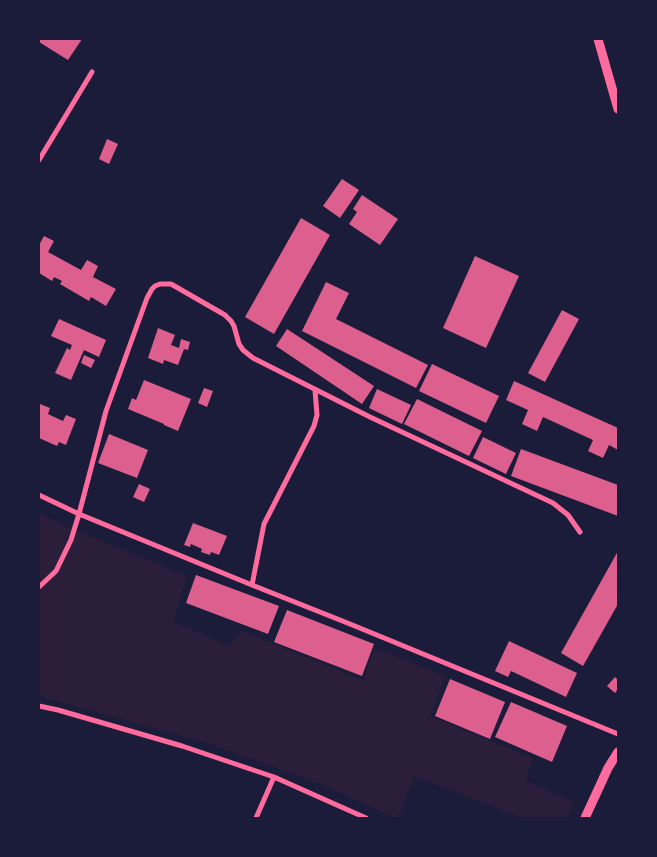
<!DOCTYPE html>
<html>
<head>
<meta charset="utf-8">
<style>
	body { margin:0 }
	#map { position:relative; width:657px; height:857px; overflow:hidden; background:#1b1b3a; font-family:"Sofia Sans Condensed",sans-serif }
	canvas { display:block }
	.frame { position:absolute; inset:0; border:40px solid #1b1b3a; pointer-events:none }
</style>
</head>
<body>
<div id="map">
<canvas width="657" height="857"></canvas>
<div class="frame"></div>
</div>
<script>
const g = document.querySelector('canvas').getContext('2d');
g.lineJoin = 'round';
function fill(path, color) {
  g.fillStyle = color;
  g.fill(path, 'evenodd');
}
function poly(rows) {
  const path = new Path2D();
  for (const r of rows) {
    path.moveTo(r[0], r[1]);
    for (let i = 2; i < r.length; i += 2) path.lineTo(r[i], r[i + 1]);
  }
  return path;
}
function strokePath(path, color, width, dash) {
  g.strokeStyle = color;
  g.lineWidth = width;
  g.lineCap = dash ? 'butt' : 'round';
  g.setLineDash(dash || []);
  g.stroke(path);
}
const green = poly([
	[39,513,61,524,187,576,173,621,229,646,242,631,363,680,375,648,446,676,430,716,532,758,526,781,573,802,567,818,522,818,414,776,398,818,394,818,326,786,210,744,39,696]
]);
const building = poly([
	[39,39,82,39,68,60,39,42],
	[107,139,118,144,109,164,99,159],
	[342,179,359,190,340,218,323,206],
	[362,195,398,219,380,245,349,224,357,212,353,209],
	[301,218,330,235,274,334,245,317],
	[44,236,54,241,48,252,81,270,87,260,98,266,93,277,116,289,106,306,91,297,89,301,60,284,62,281,54,277,52,281,39,273,39,245],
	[475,256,519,276,486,348,443,328],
	[326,282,349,293,336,319,428,365,416,388,302,331],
	[562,310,579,319,545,382,528,373],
	[59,319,106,340,99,357,84,350,71,380,55,373,67,348,70,350,72,345,51,336],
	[158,328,175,335,171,345,179,348,181,339,190,342,188,350,184,349,178,365,164,360,163,364,148,358],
	[287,329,374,386,362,404,276,346],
	[84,355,95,360,91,368,81,363],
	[432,364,499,396,486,423,419,391],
	[144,380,191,399,178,431,164,425,164,424,128,409,132,398,136,400],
	[514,381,618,428,618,450,609,445,603,458,588,451,593,440,543,417,537,431,522,424,528,410,506,400],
	[204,388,213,391,207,407,198,403],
	[377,389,411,405,402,424,369,408],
	[417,399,482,431,469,456,404,424],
	[40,404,50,408,48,414,63,421,66,415,76,419,66,445,59,442,57,446,39,438,39,409],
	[109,434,148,450,137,478,98,463],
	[483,437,516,453,506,474,473,458],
	[521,449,618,485,618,516,511,476],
	[139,484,150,489,144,502,133,497],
	[193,523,227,536,219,555,211,552,210,555,201,552,202,549,191,544,190,547,184,545],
	[618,551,618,604,583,666,561,653],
	[196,575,279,606,268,634,186,603],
	[287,610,374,644,362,676,274,642],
	[509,641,577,673,566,697,511,671,508,677,495,671],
	[615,677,618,680,618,689,615,693,607,686],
	[450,679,505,702,490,739,435,716],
	[511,702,567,726,552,762,495,737]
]);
const minor = poly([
	[39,160,92,72],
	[39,495,79,514,252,585,350,624,618,734],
	[252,585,264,524,314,426,317,415,315,390],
	[39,587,56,571,71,540,79,514,106,411,147,298,152,289,155,286,160,284,171,284,225,315,231,321,234,326,239,344,243,350,253,358,370,417,553,503,568,515,580,532],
	[39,706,58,710,182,746,274,777,366,818],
	[256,818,274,777]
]);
const secondary = poly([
	[598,39,618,109],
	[585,818,608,768,618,752]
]);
fill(green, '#2a1e3b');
fill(building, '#dd5f8e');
strokePath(minor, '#ff6b9d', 5);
strokePath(secondary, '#ff6b9d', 9);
</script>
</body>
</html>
